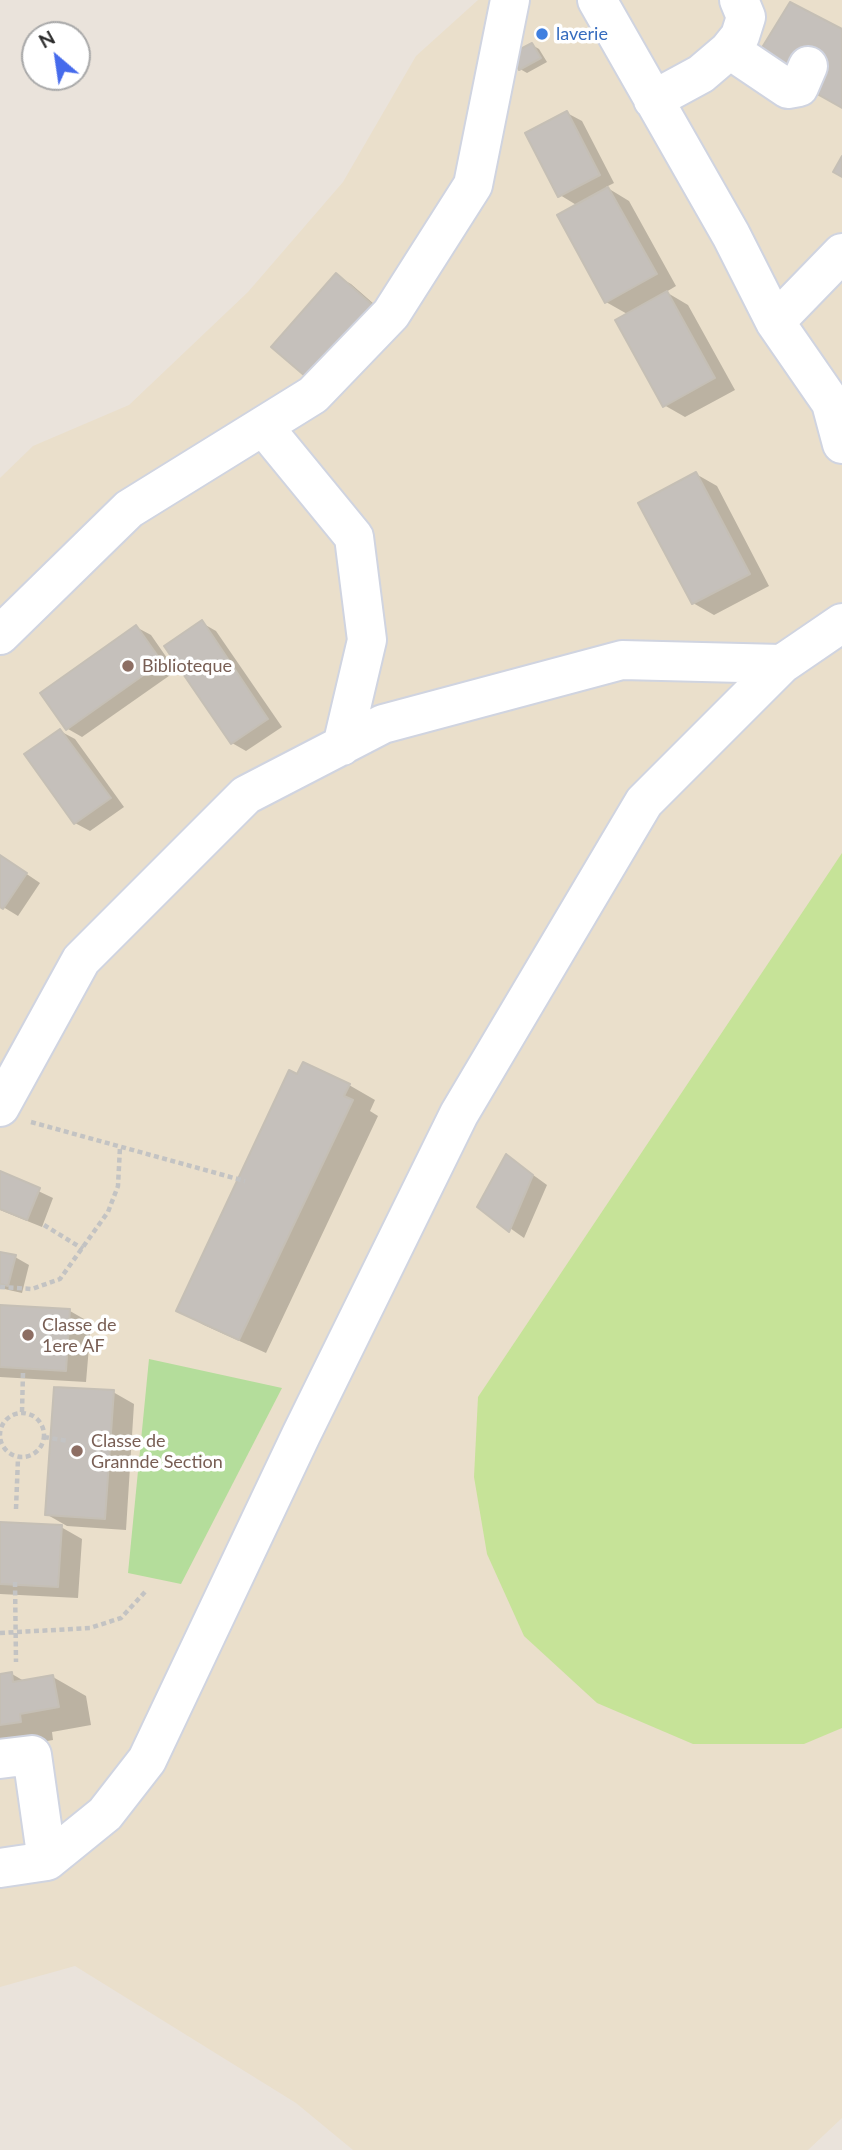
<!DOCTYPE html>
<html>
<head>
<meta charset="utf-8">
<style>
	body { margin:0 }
	#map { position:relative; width:842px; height:2150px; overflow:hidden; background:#eae3db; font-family:Lato,sans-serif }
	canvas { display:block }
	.north { position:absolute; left:21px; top:21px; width:70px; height:70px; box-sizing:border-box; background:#fff; border:2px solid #a9a9a9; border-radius:50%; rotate:331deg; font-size:19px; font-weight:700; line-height:28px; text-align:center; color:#282828 }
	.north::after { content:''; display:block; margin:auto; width:24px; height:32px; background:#466bec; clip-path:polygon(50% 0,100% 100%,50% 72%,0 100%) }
</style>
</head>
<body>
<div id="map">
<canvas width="842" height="2150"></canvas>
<div class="north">N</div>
</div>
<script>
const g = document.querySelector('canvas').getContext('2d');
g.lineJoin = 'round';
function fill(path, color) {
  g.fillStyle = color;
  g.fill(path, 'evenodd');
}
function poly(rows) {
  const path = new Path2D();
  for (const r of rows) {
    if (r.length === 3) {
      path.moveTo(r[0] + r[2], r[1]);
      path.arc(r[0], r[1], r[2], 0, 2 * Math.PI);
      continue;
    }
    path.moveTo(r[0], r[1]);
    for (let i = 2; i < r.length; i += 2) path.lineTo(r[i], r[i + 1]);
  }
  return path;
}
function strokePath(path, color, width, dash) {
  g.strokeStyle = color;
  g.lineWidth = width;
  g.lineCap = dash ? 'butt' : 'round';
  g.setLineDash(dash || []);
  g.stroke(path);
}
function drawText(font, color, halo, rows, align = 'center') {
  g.font = font + ' Lato,sans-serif';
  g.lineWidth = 7;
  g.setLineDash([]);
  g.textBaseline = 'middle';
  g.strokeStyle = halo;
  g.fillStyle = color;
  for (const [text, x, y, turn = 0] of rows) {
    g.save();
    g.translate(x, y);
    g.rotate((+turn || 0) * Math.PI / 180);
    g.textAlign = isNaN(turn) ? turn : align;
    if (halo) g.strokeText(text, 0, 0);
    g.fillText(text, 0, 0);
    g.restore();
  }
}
const education = poly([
	[478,0,842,0,842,2118,808,2150,353,2150,296,2103,75,1966,0,1987,0,478,33,446,129,405,248,292,343,182,416,56]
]);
const green = poly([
	[149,1359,282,1388,181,1584,128,1573]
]);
const pitch = poly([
	[842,853,842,1728,804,1744,693,1744,597,1703,524,1636,487,1554,474,1477,478,1397]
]);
const shadow = poly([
	[532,45,539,49,547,62,527,73,520,69],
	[567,113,582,121,614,183,606,187,629,201,676,286,666,292,688,305,735,390,685,417,664,405,629,315,606,302,578,206,560,195],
	[336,276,351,284,390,318,327,389],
	[696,474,717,486,769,586,714,615,693,603],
	[202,623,216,631,282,727,246,751,232,743],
	[136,627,151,635,176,671,82,737,68,729],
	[60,731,75,739,124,807,90,831,75,823,26,755],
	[0,856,40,883,18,916,0,905],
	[298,1076,349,1085,375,1100,370,1111,378,1116,266,1353,204,1325,178,1310],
	[507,1156,547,1185,524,1238,479,1206],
	[0,1173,53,1198,42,1227,0,1210],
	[0,1254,15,1257,29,1265,22,1293,0,1288],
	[0,1307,70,1311,91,1323,86,1382,0,1377],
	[113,1392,134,1404,126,1530,67,1526,46,1514],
	[0,1524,61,1527,82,1539,78,1598,0,1594],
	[12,1674,24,1681,53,1677,86,1696,91,1725,52,1732,53,1740,24,1745,0,1741,0,1676]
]);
const building = poly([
	[790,2,842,29,842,108,755,59,790,2],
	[532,43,541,58,519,70,511,54,532,43],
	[567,111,600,175,558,197,525,133,567,111],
	[842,156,842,177,833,172,842,156],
	[608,187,657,274,605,303,557,215,608,187],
	[336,273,377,309,312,382,271,347,336,273],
	[667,291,715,378,663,407,615,320,667,291],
	[696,472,750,574,692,604,638,503,696,472],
	[202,620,268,719,231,744,164,646,202,620],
	[136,625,162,662,66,730,40,693,136,625],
	[60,729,111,798,74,824,24,754,60,729],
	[0,855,27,873,3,909,0,907,0,855],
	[303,1062,350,1084,344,1096,353,1100,239,1340,176,1311,289,1070,297,1074,303,1062],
	[506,1154,533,1175,509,1232,477,1207,506,1154],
	[0,1171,40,1188,27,1220,0,1209,0,1171],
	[0,1252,16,1255,8,1286,0,1284,0,1252],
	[0,1305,70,1309,66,1371,0,1367,0,1305],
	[54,1387,114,1390,105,1519,45,1515,54,1387],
	[0,1522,62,1525,58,1587,0,1584,0,1522],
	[12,1672,13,1682,53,1675,59,1707,20,1714,21,1722,0,1725,0,1674,12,1672]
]);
const path = poly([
	[31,1122,245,1181],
	[44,1225,83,1249],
	[0,1287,32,1289,60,1279,108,1212,118,1186,120,1147],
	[22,1412,23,1372],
	[22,1435,22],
	[44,1437,68,1441],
	[16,1509,18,1458],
	[15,1582,16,1662],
	[0,1633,90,1628,121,1618,145,1592]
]);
const minor = poly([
	[597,0,731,235,775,322,831,403,842,444],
	[728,51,739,56,788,89,799,87,808,66],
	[653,100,701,74,728,51,740,36,746,17,739,0],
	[775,322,842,253],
	[263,426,354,537,367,640,342,746],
	[0,635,129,509,313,395,391,314,473,185,510,0],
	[0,1107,81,960,246,795,383,724,622,660,782,664],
	[0,1759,32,1755,47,1861],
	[0,1868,47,1861,105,1814,147,1760,301,1435,459,1114,644,802,782,664,842,623]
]);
const markers = [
	[542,34,7,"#3f7fe0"],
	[128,666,7,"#8d6e63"],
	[28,1335,7,"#8d6e63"],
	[77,1451,7,"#8d6e63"]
];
const shopNames = [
	["laverie",556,34]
];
const educationNames = [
	["Biblioteque",142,666],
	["Classe de",42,1325],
	["1ere AF",42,1346],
	["Classe de",91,1441],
	["Grannde Section",91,1462]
];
fill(education, '#eadfcb');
fill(green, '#b4dd9b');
fill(pitch, '#c6e398');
fill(shadow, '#0003');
fill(building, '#c5c0bb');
strokePath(building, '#c5bfb5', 2);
strokePath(minor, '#d0d4e0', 42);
strokePath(path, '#c3c3c3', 4.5, [5, 3.5]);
strokePath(minor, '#fff', 38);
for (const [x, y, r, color] of markers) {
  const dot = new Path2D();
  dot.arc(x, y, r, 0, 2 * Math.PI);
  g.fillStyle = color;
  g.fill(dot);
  strokePath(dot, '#fff', 2.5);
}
drawText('18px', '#366cbe', '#fff', shopNames, 'left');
drawText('18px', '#785e54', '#fff', educationNames, 'left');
</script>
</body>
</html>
